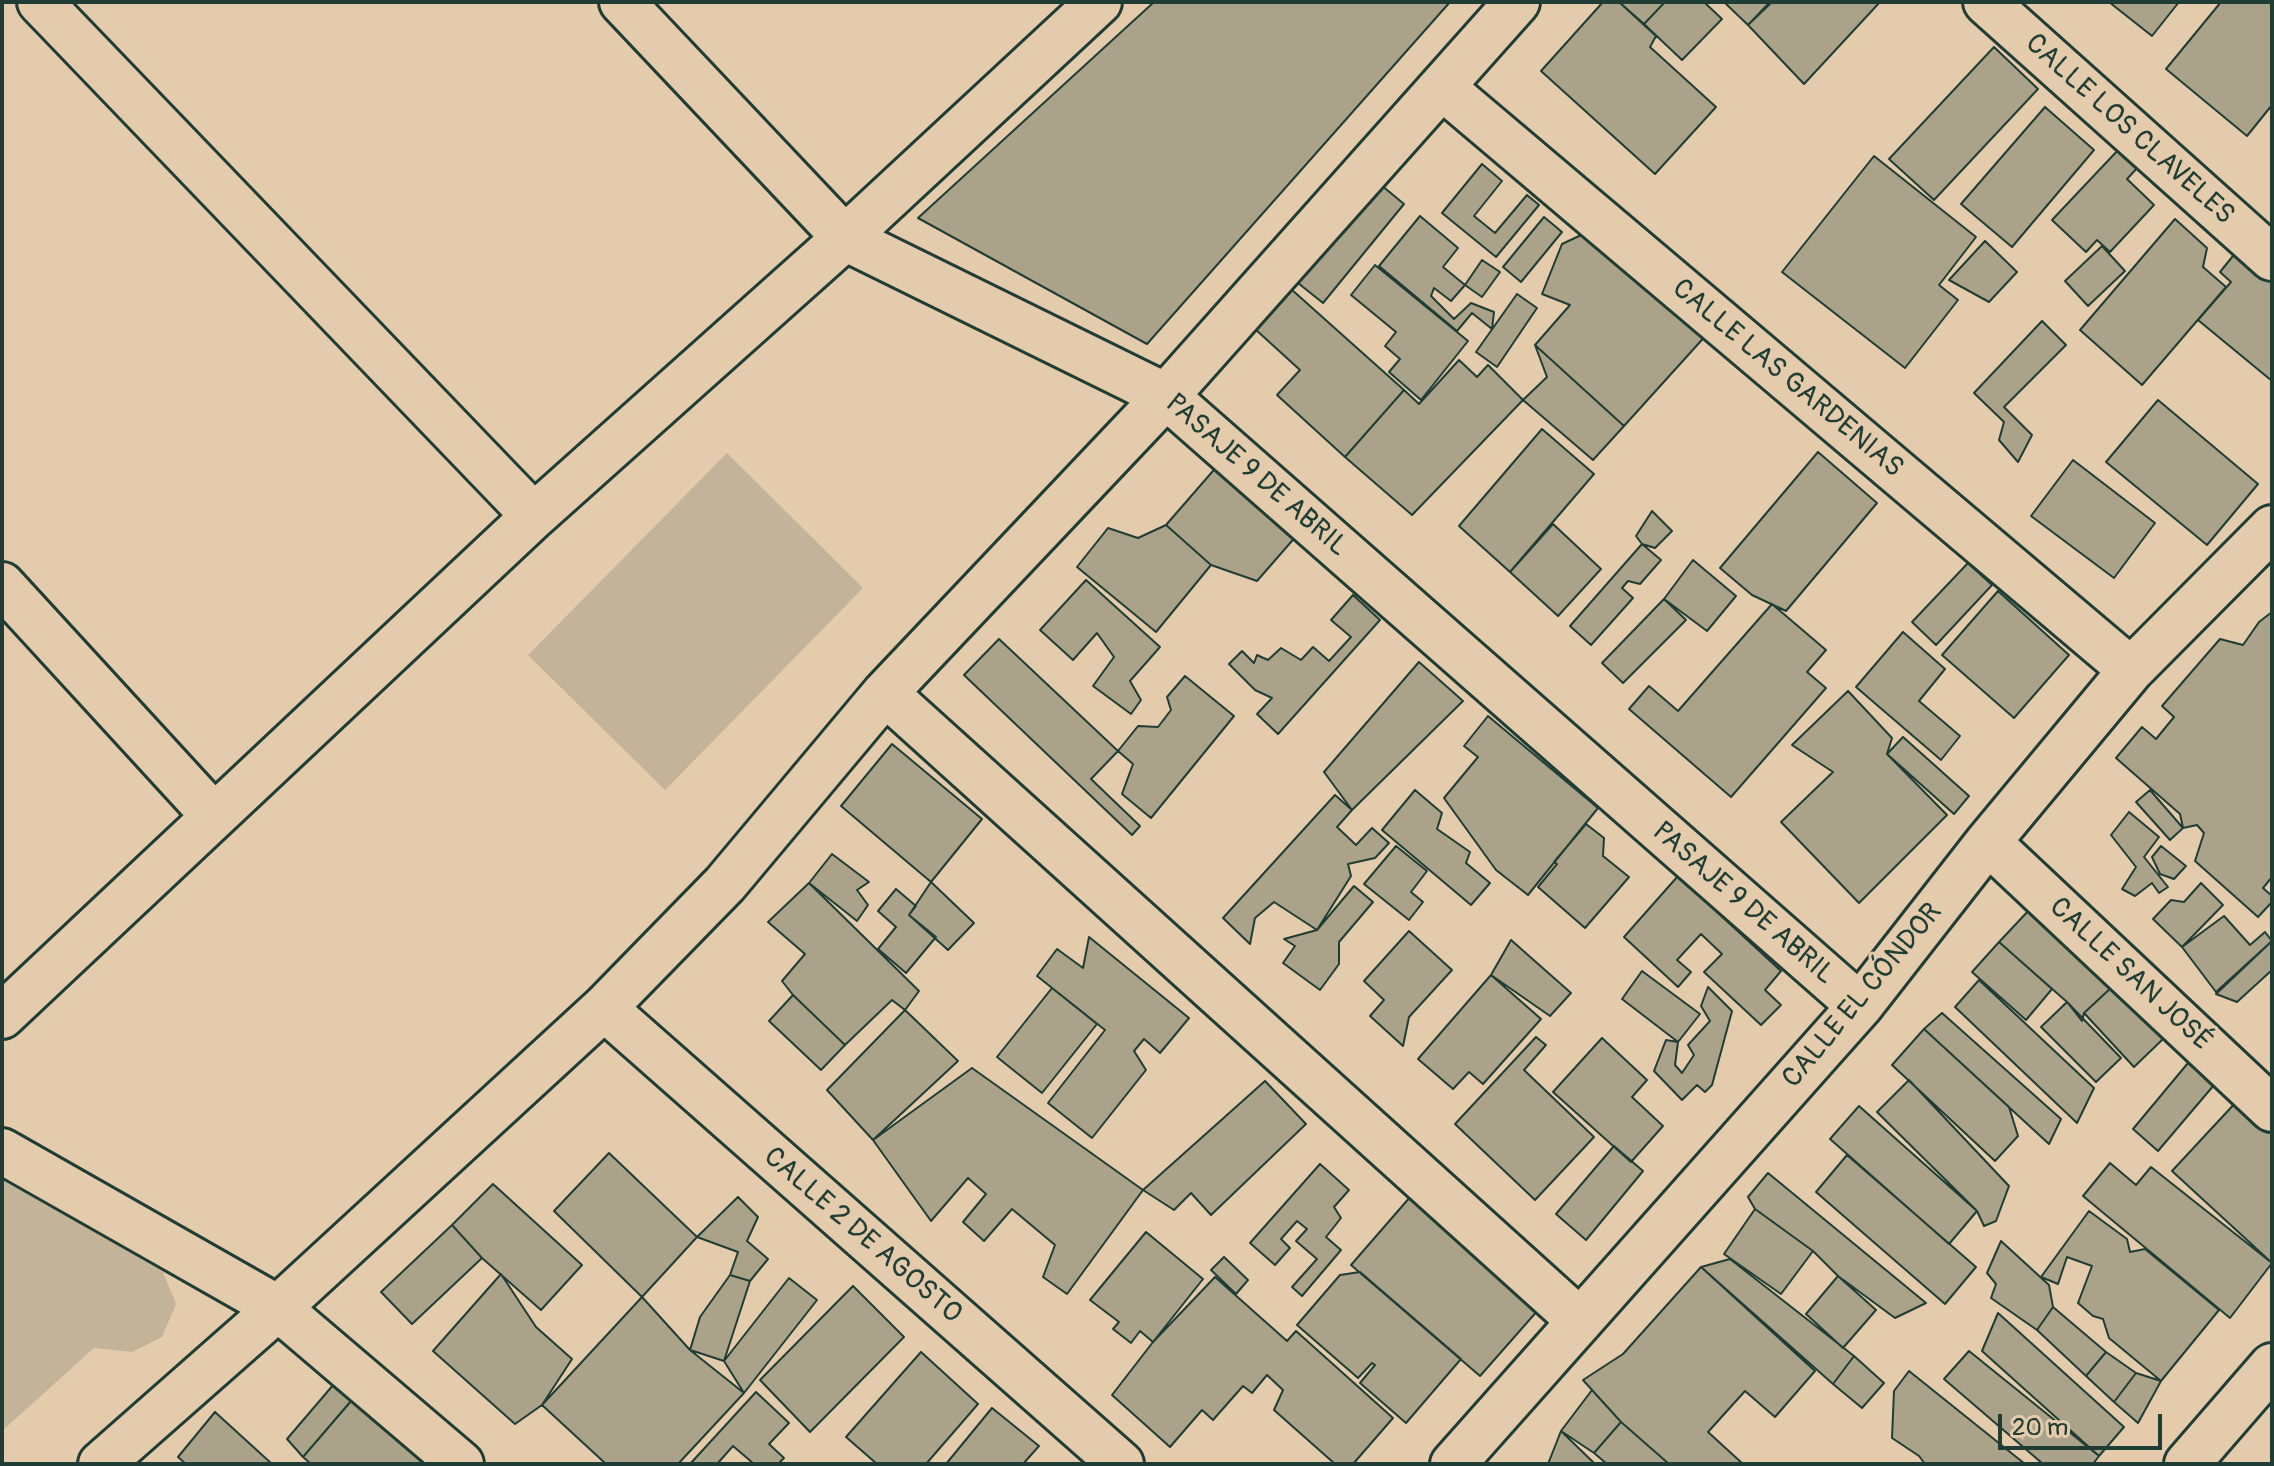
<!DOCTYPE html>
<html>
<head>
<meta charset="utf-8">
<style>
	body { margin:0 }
	#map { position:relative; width:2274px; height:1466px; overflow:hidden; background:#e3cbac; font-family:Pangolin,sans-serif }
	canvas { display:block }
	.frame { position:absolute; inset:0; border:4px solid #1f3d34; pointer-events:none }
	.scale { position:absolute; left:1998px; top:1414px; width:164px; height:36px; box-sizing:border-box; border:4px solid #1f3d34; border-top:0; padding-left:10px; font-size:24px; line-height:28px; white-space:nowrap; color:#1f3d34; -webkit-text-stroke:6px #e3cbac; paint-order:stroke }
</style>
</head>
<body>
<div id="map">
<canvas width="2274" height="1466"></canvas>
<div class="frame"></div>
<div class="scale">20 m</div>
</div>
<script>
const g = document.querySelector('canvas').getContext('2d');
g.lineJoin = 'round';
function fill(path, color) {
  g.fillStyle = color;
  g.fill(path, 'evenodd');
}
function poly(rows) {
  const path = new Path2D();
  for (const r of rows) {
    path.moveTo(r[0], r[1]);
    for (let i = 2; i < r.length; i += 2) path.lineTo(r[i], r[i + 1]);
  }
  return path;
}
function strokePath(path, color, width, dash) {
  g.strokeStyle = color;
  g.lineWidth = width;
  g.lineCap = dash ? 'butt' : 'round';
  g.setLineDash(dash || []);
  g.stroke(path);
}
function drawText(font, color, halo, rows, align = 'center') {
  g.font = font + ' Pangolin,sans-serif';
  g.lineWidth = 6;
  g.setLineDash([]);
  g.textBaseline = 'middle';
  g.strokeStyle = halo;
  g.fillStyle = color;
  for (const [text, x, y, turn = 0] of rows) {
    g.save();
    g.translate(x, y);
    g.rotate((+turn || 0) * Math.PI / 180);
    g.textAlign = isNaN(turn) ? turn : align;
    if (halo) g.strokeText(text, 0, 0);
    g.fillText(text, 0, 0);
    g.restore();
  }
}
const green = poly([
	[727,453,863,588,665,790,528,655],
	[2,1178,163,1272,176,1304,162,1337,132,1352,94,1348,2,1431]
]);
const building = poly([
	[1154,2,1450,2,1147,344,918,218,1154,2],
	[1603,2,1619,2,1656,36,1650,47,1716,107,1655,174,1541,71,1603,2],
	[1619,2,1665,2,1644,24,1619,2],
	[1665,2,1704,2,1722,19,1682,60,1644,24,1665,2],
	[1724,2,1770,2,1748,25,1724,2],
	[1772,2,1880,2,1804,84,1748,25,1772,2],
	[2109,2,2179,2,2152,36,2109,2],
	[2221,2,2272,2,2272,105,2247,136,2166,69,2221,2],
	[1994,47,2038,89,1934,200,1889,159,1994,47],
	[2045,107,2094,150,2012,247,1961,204,2045,107],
	[2120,148,2139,166,2127,179,2154,205,2110,252,2097,240,2086,252,2052,220,2120,148],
	[1874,156,1976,237,1939,285,1958,300,1905,368,1782,272,1874,156],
	[1482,164,1502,181,1474,216,1495,233,1527,195,1539,205,1496,257,1442,213,1482,164],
	[1375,180,1404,204,1323,303,1293,279,1375,180],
	[1420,216,1458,248,1443,267,1465,285,1451,301,1434,288,1431,296,1454,319,1471,303,1494,312,1492,329,1472,313,1457,331,1379,266,1420,216],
	[1544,217,1562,232,1521,282,1503,267,1544,217],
	[2175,219,2207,248,2203,267,2226,287,2142,385,2080,330,2175,219],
	[1592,230,1709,332,1624,426,1535,345,1570,305,1542,294,1562,244,1592,230],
	[1985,241,2017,272,1989,302,1949,280,1985,241],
	[2102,246,2125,271,2088,306,2065,281,2102,246],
	[2237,251,2272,280,2272,381,2198,320,2231,282,2220,272,2237,251],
	[1482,260,1500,272,1482,297,1465,285,1482,260],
	[1375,265,1468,341,1421,400,1389,372,1400,359,1385,346,1396,332,1351,295,1375,265],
	[1291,289,1404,390,1345,457,1277,395,1300,370,1255,329,1291,289],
	[1517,294,1537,308,1497,367,1476,352,1517,294],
	[2042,321,2066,345,2004,407,2032,435,2018,462,1999,440,2004,422,1974,393,2042,321],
	[1535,345,1624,426,1593,460,1523,400,1547,377,1535,345],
	[1459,360,1477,377,1488,365,1523,400,1412,515,1345,457,1404,390,1419,404,1459,360],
	[2158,400,2258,484,2207,545,2106,462,2158,400],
	[1542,429,1594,474,1510,572,1459,526,1542,429],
	[1818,452,1877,503,1786,611,1752,595,1720,568,1818,452],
	[2073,460,2155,523,2114,578,2031,516,2073,460],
	[1219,464,1298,534,1257,581,1211,565,1166,525,1219,464],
	[1652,511,1672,531,1655,548,1642,544,1636,536,1652,511],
	[1553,524,1601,569,1558,616,1510,572,1553,524],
	[1166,525,1211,565,1156,632,1077,567,1108,528,1138,538,1166,525],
	[1642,544,1661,560,1640,584,1628,581,1622,588,1633,598,1591,645,1570,626,1642,544],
	[1693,560,1736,596,1707,631,1664,599,1693,560],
	[1968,563,1992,585,1936,645,1912,622,1968,563],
	[1086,580,1160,647,1130,681,1141,700,1131,714,1093,686,1114,657,1097,633,1073,660,1040,630,1086,580],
	[1998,591,2069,655,2014,718,1942,655,1998,591],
	[1353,595,1380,620,1278,734,1257,714,1272,698,1255,690,1229,664,1242,651,1254,663,1257,655,1268,660,1281,648,1301,660,1313,647,1329,661,1351,637,1331,620,1353,595],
	[1664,599,1686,620,1623,683,1602,663,1664,599],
	[1772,604,1826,650,1807,672,1826,688,1731,797,1629,709,1649,686,1678,711,1772,604],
	[2272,612,2272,877,2263,888,2272,896,2272,902,2258,917,2195,861,2204,833,2197,825,2183,828,2180,814,2116,758,2142,727,2156,739,2174,717,2162,706,2220,639,2243,645,2259,622,2272,612],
	[1903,632,1945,669,1919,701,1960,736,1941,760,1856,687,1903,632],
	[999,639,1118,751,1091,779,1140,826,1132,835,964,675,999,639],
	[1419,662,1463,701,1352,810,1324,772,1419,662],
	[1185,676,1234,716,1151,818,1122,794,1133,764,1118,751,1138,726,1158,727,1171,710,1167,697,1185,676],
	[1848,691,1892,738,1887,754,1947,815,1859,903,1781,822,1833,772,1792,745,1848,691],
	[1488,716,1598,808,1528,895,1496,870,1444,798,1478,757,1464,746,1488,716],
	[1903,737,1969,796,1954,814,1887,754,1903,737],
	[892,744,982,819,931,882,841,806,892,744],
	[1415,790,1442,813,1437,829,1470,852,1466,863,1490,883,1471,905,1382,830,1415,790],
	[2150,790,2183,828,2170,840,2136,802,2150,790],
	[1335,795,1352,810,1337,827,1356,845,1372,828,1389,843,1375,858,1348,864,1351,876,1317,930,1274,902,1255,918,1250,944,1223,918,1335,795],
	[2129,812,2159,837,2144,857,2168,887,2159,893,2152,883,2135,896,2122,889,2136,867,2111,835,2129,812],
	[1586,824,1604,838,1603,856,1629,877,1585,928,1538,887,1557,864,1554,862,1586,824],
	[1396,846,1427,871,1411,892,1423,902,1409,920,1364,884,1396,846],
	[2161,846,2186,866,2174,879,2160,874,2152,857,2161,846],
	[832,854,869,882,857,890,868,905,857,921,809,883,832,854],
	[1678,876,1781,971,1765,990,1781,1005,1761,1025,1704,972,1722,954,1701,934,1677,960,1691,972,1678,987,1624,937,1678,876],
	[931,882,974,923,948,950,909,915,931,882],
	[809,883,919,991,905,1010,892,1000,845,1045,793,995,782,981,805,954,768,922,809,883],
	[2201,883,2223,905,2182,947,2153,919,2171,900,2184,902,2201,883],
	[1354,886,1373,902,1339,942,1339,964,1320,990,1283,963,1295,946,1284,939,1317,930,1354,886],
	[896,889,916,906,909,915,936,937,906,973,878,949,896,927,878,911,896,889],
	[2031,908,2113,986,2084,1013,2082,1021,2067,1002,1999,942,2031,908],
	[2224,916,2250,945,2265,932,2272,941,2216,992,2182,947,2224,916],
	[1409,931,1452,970,1409,1017,1403,1046,1370,1016,1384,1000,1364,981,1409,931],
	[1089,937,1189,1018,1160,1053,1144,1039,1134,1051,1146,1070,1092,1138,1048,1103,1105,1030,1037,976,1057,949,1083,968,1089,937],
	[1511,940,1571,993,1550,1016,1491,975,1511,940],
	[2272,941,2272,970,2237,1002,2216,994,2272,941],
	[1999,942,2052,989,2026,1020,1972,972,1999,942],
	[1642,971,1700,1014,1678,1042,1622,999,1642,971],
	[1491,975,1541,1019,1483,1084,1469,1072,1453,1089,1418,1059,1491,975],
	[1979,980,2094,1088,2077,1123,1955,1007,1979,980],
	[2113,986,2163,1039,2134,1067,2084,1013,2113,986],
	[1708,987,1732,1011,1712,1085,1705,1092,1697,1085,1682,1100,1654,1071,1666,1040,1678,1042,1675,1065,1682,1073,1694,1055,1688,1045,1710,1021,1701,1006,1708,987],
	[1052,988,1097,1024,1042,1093,997,1057,1052,988],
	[793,995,845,1045,821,1070,769,1021,793,995],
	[2067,1002,2121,1058,2096,1082,2041,1027,2067,1002],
	[905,1010,958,1061,873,1140,827,1090,905,1010],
	[1942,1013,2061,1119,2049,1144,1924,1029,1942,1013],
	[1924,1029,2009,1107,2018,1136,1995,1161,1892,1065,1924,1029],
	[1536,1037,1546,1045,1524,1070,1594,1137,1535,1200,1455,1124,1536,1037],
	[1602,1038,1647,1080,1632,1097,1663,1126,1631,1162,1553,1092,1602,1038],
	[2188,1063,2214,1085,2158,1151,2133,1129,2188,1063],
	[972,1068,1143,1190,1067,1294,1043,1277,1055,1245,1012,1209,984,1241,963,1222,986,1194,968,1178,931,1221,873,1140,972,1068],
	[1909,1080,2009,1186,1996,1221,1984,1226,1977,1211,1877,1112,1909,1080],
	[1265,1081,1306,1124,1211,1215,1191,1193,1174,1210,1143,1190,1265,1081],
	[2238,1100,2272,1131,2272,1263,2172,1171,2238,1100],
	[1859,1106,1977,1211,1949,1244,1830,1139,1859,1106],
	[1614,1146,1643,1171,1586,1240,1556,1214,1614,1146],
	[609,1153,697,1237,642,1297,554,1211,609,1153],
	[1847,1155,1976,1267,1945,1304,1816,1192,1847,1155],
	[2110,1163,2136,1185,2151,1167,2272,1263,2230,1318,2083,1196,2110,1163],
	[1320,1164,1349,1190,1334,1207,1341,1218,1326,1237,1341,1250,1302,1296,1292,1287,1317,1259,1296,1241,1307,1229,1297,1221,1281,1239,1290,1248,1275,1265,1250,1243,1320,1164],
	[1768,1173,1926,1303,1895,1318,1838,1276,1813,1251,1755,1209,1748,1197,1768,1173],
	[493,1184,582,1265,541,1310,482,1258,452,1225,493,1184],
	[1411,1196,1539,1309,1480,1376,1351,1265,1411,1196],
	[738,1197,758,1217,747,1241,768,1259,750,1281,730,1275,738,1252,697,1237,738,1197],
	[1755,1209,1813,1251,1781,1294,1724,1254,1755,1209],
	[2089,1211,2127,1239,2130,1252,2145,1249,2219,1310,2161,1381,2109,1338,2103,1319,2093,1316,2078,1303,2092,1266,2067,1257,2058,1284,2041,1277,2089,1211],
	[452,1225,482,1258,412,1324,381,1292,452,1225],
	[1146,1232,1203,1279,1153,1342,1140,1331,1131,1343,1113,1329,1119,1322,1090,1300,1146,1232],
	[2001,1241,2049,1285,2053,1307,2037,1330,1991,1298,1996,1284,1987,1273,2001,1241],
	[1224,1257,1248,1280,1236,1294,1211,1270,1224,1257],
	[1730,1259,1854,1356,1833,1384,1701,1267,1730,1259],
	[1701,1267,1815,1371,1775,1417,1745,1391,1708,1432,1743,1464,1669,1464,1621,1422,1583,1380,1623,1354,1701,1267],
	[1360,1272,1461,1359,1406,1423,1360,1383,1375,1365,1372,1363,1358,1378,1297,1325,1340,1275,1360,1272],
	[501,1274,536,1327,572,1359,542,1405,515,1424,433,1351,501,1274],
	[730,1275,750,1281,724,1361,690,1350,700,1317,730,1275],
	[1838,1276,1876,1310,1843,1348,1806,1314,1838,1276],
	[1215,1277,1287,1341,1296,1331,1393,1418,1353,1464,1335,1464,1274,1410,1283,1390,1267,1375,1252,1393,1243,1386,1213,1420,1202,1410,1170,1447,1112,1395,1153,1342,1215,1277],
	[789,1278,817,1300,744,1393,724,1361,789,1278],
	[853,1286,904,1337,810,1432,760,1380,853,1286],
	[642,1297,690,1350,744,1393,678,1464,606,1464,542,1405,642,1297],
	[2053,1307,2106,1352,2086,1376,2037,1330,2053,1307],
	[1998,1313,2124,1427,2099,1456,1982,1351,1998,1313],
	[1969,1351,2099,1456,2093,1464,2043,1464,1944,1379,1969,1351],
	[921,1352,978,1404,926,1464,877,1464,846,1437,921,1352],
	[2106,1352,2136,1373,2114,1402,2086,1376,2106,1352],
	[1854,1356,1884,1383,1862,1408,1833,1384,1854,1356],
	[1909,1371,2025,1464,1925,1464,1919,1456,1892,1438,1894,1391,1909,1371],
	[2136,1373,2161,1381,2138,1423,2114,1402,2136,1373],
	[334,1384,352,1400,303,1457,287,1439,334,1384],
	[363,1387,442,1464,311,1464,303,1457,363,1387],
	[1592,1390,1621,1422,1594,1453,1561,1431,1592,1390],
	[756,1392,789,1423,769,1444,784,1458,778,1464,754,1464,733,1446,717,1464,690,1464,756,1392],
	[992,1408,1039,1446,1023,1464,946,1464,992,1408],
	[215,1412,272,1464,186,1464,178,1457,215,1412],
	[1621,1422,1669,1464,1607,1464,1594,1453,1621,1422],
	[1561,1431,1595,1464,1548,1464,1561,1431]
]);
const minor = poly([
	[40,2,534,516],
	[622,2,845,238,1166,396,1860,1006],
	[1986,2,2272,258],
	[1442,87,2131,670],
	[2,585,213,815],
	[885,693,1580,1321],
	[1988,842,2272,1109],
	[604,1008,1121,1464],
	[2,1016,534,516,845,238,1099,2],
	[2,1151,278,1308,461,1464],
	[101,1464,278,1308,604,1008,725,884,885,693,1166,396,1517,2],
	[1453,1464,1860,1006,1988,842,2131,670,2272,528]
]);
const tertiary = poly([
	[2187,1464,2272,1366]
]);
const streetNames = [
	["CALLE LOS CLAVELES",2129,130,42],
	["CALLE LAS GARDENIAS",1787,379,40],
	["PASAJE 9 DE ABRIL",1256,476,41],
	["PASAJE 9 DE ABRIL",1743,904,41],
	["CALLE SAN JOSÉ",2130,975,43],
	["CALLE EL CÓNDOR",1863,996,-50],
	["CALLE 2 DE AGOSTO",862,1236,41]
];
fill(green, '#c3b399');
fill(building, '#aaa289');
strokePath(building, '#1f3d34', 2);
strokePath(minor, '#1f3d34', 50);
strokePath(tertiary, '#1f3d34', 50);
strokePath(minor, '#e3cbac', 44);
strokePath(tertiary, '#e3cbac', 44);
drawText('28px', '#1f3d34', '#e3cbac', streetNames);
</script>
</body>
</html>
